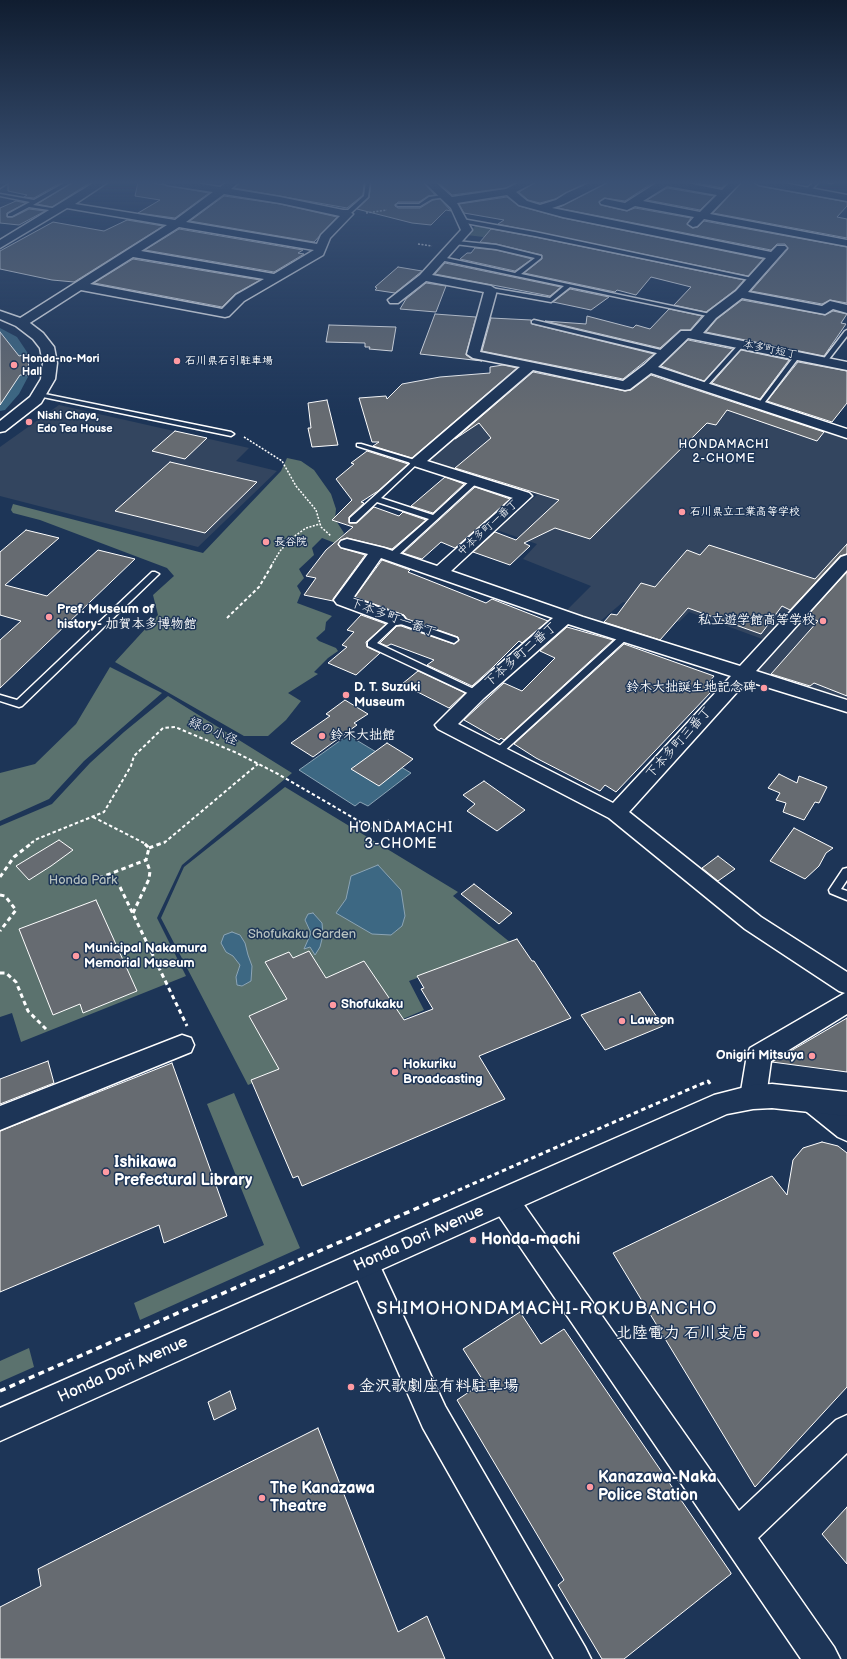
<!DOCTYPE html>
<html>
<head>
<meta charset="utf-8">
<style>
	body { margin:0 }
	canvas { display:block; background:#1d3557 }
</style>
</head>
<body>
<canvas width="847" height="1659"></canvas>
<script>
const g = document.querySelector('canvas').getContext('2d');
g.lineJoin = 'round';
function fill(path, color) {
  g.fillStyle = color;
  g.fill(path, 'evenodd');
}
function poly(rows) {
  const path = new Path2D();
  for (const r of rows) {
    path.moveTo(r[0], r[1]);
    for (let i = 2; i < r.length; i += 2) path.lineTo(r[i], r[i + 1]);
  }
  return path;
}
function strokePath(path, color, width, dash) {
  g.strokeStyle = color;
  g.lineWidth = width;
  g.lineCap = dash ? 'butt' : 'round';
  g.setLineDash(dash || []);
  g.stroke(path);
}
function drawText(font, color, halo, rows, align = 'center') {
  g.font = font + ' "Balsamiq Sans","Klee One",sans-serif';
  g.lineWidth = 3;
  g.setLineDash([]);
  g.textBaseline = 'middle';
  g.strokeStyle = halo;
  g.fillStyle = color;
  for (const [text, x, y, turn = 0] of rows) {
    g.save();
    g.translate(x, y);
    g.rotate((+turn || 0) * Math.PI / 180);
    g.textAlign = isNaN(turn) ? turn : align;
    if (halo) g.strokeText(text, 0, 0);
    g.fillText(text, 0, 0);
    g.restore();
  }
}
const built = poly([
	[653,374,847,436,847,552,765,640,689,612,679,622,623,602,597,624,564,613,591,586,523,559,537,544,497,530,537,495,428,461,480,412,518,382,618,406],
	[59,405,249,448,236,461,277,471,198,547,0,496,0,447],
	[847,569,847,697,844,700,752,672]
]);
const green = poly([
	[476,225,524,234,516,241,467,235],
	[287,458,301,461,314,470,331,494,336,509,335,519,344,533,335,543,322,538,312,548,314,555,299,569,304,578,297,586,301,593,297,603,332,616,326,622,325,630,316,638,319,641,336,648,338,651,328,658,314,672,318,674,288,693,301,701,286,720,268,736,244,736,115,662,158,615,153,595,174,576,167,568,40,520,13,513,11,510,13,504,203,553,281,471],
	[110,667,162,693,84,761,49,799,0,821,0,773,35,764,76,724],
	[168,696,292,773,182,865,157,918,186,976,21,1042,12,1013,0,1017,0,826,52,804,90,763,124,732],
	[285,787,458,892,453,896,511,943,409,981,424,1010,248,1085,161,918,184,867],
	[234,1093,300,1248,140,1320,134,1303,264,1245,207,1104],
	[29,1348,34,1367,0,1382,0,1361]
]);
const water = poly([
	[348,735,411,773,368,806,360,802,355,806,299,770,348,735],
	[378,865,401,890,405,916,402,926,391,935,372,934,336,913,346,899,351,876,378,865],
	[313,913,322,923,323,935,320,947,315,955,310,947,304,949,311,933,305,920,308,914,313,913],
	[232,932,240,935,245,943,248,955,252,966,251,981,242,986,237,985,236,977,240,965,233,956,226,952,221,943,224,935,232,932]
]);
const canal = poly([
	[0,328,17,337,29,355,27,358,17,358,7,343,0,338,0,328],
	[22,371,27,372,29,375,19,394,5,410,0,411,0,398,6,392,17,372,22,371]
]);
const building = poly([
	[10,182,62,182,34,198,24,197,27,195,8,191,8,184,10,182],
	[73,182,91,182,52,207,37,204,73,182],
	[138,182,148,182,209,193,175,218,138,213,160,200,135,196,138,182],
	[240,182,364,182,363,195,347,208,234,188,240,182],
	[371,182,423,182,435,195,428,196,419,202,398,202,395,206,398,208,420,208,433,200,440,199,451,211,446,210,431,225,412,223,357,209,369,198,371,182],
	[438,182,516,182,506,188,452,195,438,182],
	[536,182,587,182,555,199,540,203,528,200,519,192,536,182],
	[608,182,654,182,625,201,604,198,599,202,601,205,627,211,635,208,691,218,687,224,692,228,698,227,704,221,847,247,847,303,830,300,822,304,751,291,788,249,785,244,777,244,771,250,558,208,608,182],
	[692,182,727,182,722,188,692,182],
	[742,182,753,182,759,186,847,202,847,206,837,217,847,219,847,238,713,213,742,182],
	[667,188,714,196,700,210,647,200,667,188],
	[224,196,280,204,337,217,314,242,190,221,224,196],
	[507,197,519,206,563,218,763,259,748,276,498,224,504,220,464,213,459,204,507,197],
	[16,201,26,203,7,213,7,217,13,217,29,209,45,211,19,225,0,223,0,208,16,201],
	[127,220,163,226,74,282,52,280,0,269,0,251,53,222,104,231,127,220],
	[179,229,303,250,298,253,304,254,274,272,145,250,179,229],
	[491,229,535,237,744,280,735,290,706,312,674,305,691,287,651,277,636,295,617,290,615,292,524,273,542,259,542,255,496,244,480,242,491,229],
	[475,248,496,250,532,259,515,271,460,259,467,253,471,253,475,248],
	[133,259,260,280,235,294,222,307,94,283,133,259],
	[445,263,561,287,550,296,435,274,445,263],
	[398,267,422,271,395,293,375,290,377,288,375,287,398,267],
	[426,283,446,286,436,312,400,309,406,299,426,283],
	[570,289,609,297,591,310,553,302,570,289],
	[742,300,825,315,833,311,847,314,841,323,846,324,824,356,706,332,717,319,742,300],
	[669,309,702,316,690,330,680,330,660,348,545,321,586,324,587,316,633,328,636,325,650,329,669,309],
	[435,314,476,317,466,355,472,359,482,361,420,354,435,314],
	[491,318,531,320,532,324,654,354,623,379,482,351,491,318],
	[329,325,396,327,392,351,369,349,370,347,365,347,365,343,326,342,329,325],
	[0,332,19,356,28,354,29,375,20,375,0,405,0,332],
	[688,340,733,349,704,381,661,366,688,340],
	[741,350,789,360,760,399,712,383,741,350],
	[798,362,847,371,847,403,832,422,767,401,798,362],
	[503,365,517,368,412,458,373,446,379,442,372,442,359,398,386,396,387,399,402,384,440,377,490,373,490,367,503,365],
	[533,372,625,391,631,390,651,375,824,432,817,441,727,410,716,425,707,423,590,539,555,528,524,543,530,546,510,565,473,552,495,532,516,540,559,500,455,468,491,438,479,423,455,439,533,372],
	[327,400,338,445,312,447,308,428,311,428,308,403,327,400],
	[175,431,207,438,185,459,152,451,175,431],
	[367,451,408,464,378,491,361,502,364,503,349,517,349,523,357,523,374,507,399,516,403,512,426,520,392,549,347,538,341,540,338,545,341,548,365,555,333,599,333,601,304,595,316,578,306,576,326,550,353,527,332,520,352,500,336,479,354,464,351,463,367,451],
	[170,462,257,482,205,533,115,511,170,462],
	[445,477,464,484,433,513,411,506,445,477],
	[475,487,510,499,455,548,441,542,422,559,403,553,475,487],
	[26,530,59,538,5,585,47,596,98,550,135,559,0,688,0,640,21,621,0,615,0,552,26,530],
	[847,544,847,554,840,556,790,610,782,606,761,634,688,608,660,640,604,622,611,614,617,615,641,583,655,587,687,550,700,555,709,545,815,579,847,544],
	[382,560,410,570,408,572,486,603,492,599,548,621,522,643,519,641,492,668,472,686,427,665,434,660,391,644,387,646,380,643,397,626,401,626,454,644,459,640,458,637,407,619,404,615,355,597,382,560],
	[847,572,847,696,814,683,810,686,771,674,818,621,807,616,847,572],
	[361,615,386,624,366,642,367,647,380,653,356,675,328,663,347,647,342,645,354,632,347,630,361,615],
	[567,627,613,640,504,740,501,738,499,740,464,720,504,683,522,691,555,658,540,651,567,627],
	[624,644,714,676,704,689,711,692,616,792,605,785,600,791,536,758,514,744,624,644],
	[418,671,465,693,449,708,402,684,418,671],
	[345,700,368,714,354,723,357,725,313,757,291,743,330,716,326,714,345,700],
	[387,743,413,759,379,786,351,769,387,743],
	[779,774,797,783,799,776,827,787,819,803,815,802,804,820,783,812,786,803,776,800,780,793,768,788,779,774],
	[484,781,525,810,497,831,467,811,475,804,463,795,484,781],
	[794,828,833,848,826,853,819,866,805,879,770,861,794,828],
	[59,840,73,850,51,866,29,880,16,866,59,840],
	[718,856,735,869,718,881,702,868,718,856],
	[474,884,512,913,499,924,461,894,474,884],
	[96,900,137,991,83,1013,80,1004,53,1015,19,929,96,900],
	[517,939,532,961,534,961,571,1018,479,1056,505,1099,302,1186,298,1176,293,1178,251,1080,279,1069,249,1016,287,999,265,962,289,952,293,958,309,951,326,978,364,961,404,1020,433,1009,421,989,424,988,417,976,517,939],
	[640,992,663,1026,605,1050,581,1015,640,992],
	[847,1018,847,1072,772,1062,789,1052,847,1018],
	[48,1061,54,1083,0,1104,0,1079,48,1061],
	[172,1063,227,1216,164,1243,159,1225,0,1292,0,1131,172,1063],
	[822,1142,838,1146,847,1153,847,1387,755,1487,613,1253,772,1176,787,1195,793,1160,803,1148,822,1142],
	[520,1312,541,1344,564,1329,731,1573,731,1574,624,1659,602,1659,558,1585,564,1580,457,1400,484,1382,463,1349,520,1312],
	[230,1391,236,1409,214,1420,208,1402,230,1391],
	[318,1428,398,1632,427,1616,445,1659,0,1659,0,1607,41,1586,38,1569,318,1428],
	[847,1507,847,1564,822,1534,847,1507]
]);
const pathFar3 = poly([
	[366,213,387,210],
	[418,244,432,246],
	[244,437,282,461,296,486,316,510,321,527,331,536],
	[271,566,280,551,292,538,306,528,320,524]
]);
const pathFar2 = poly([
	[227,618,259,587,272,565],
	[93,817,144,843],
	[31,843,37,839,104,812,131,766,134,756,163,728,175,727,237,753,278,774,376,831,389,820],
	[164,843,258,764]
]);
const pathFar1 = poly([
	[149,848,165,842],
	[0,877,14,857,33,842],
	[99,878,146,860,149,848,143,842],
	[120,887,187,1026],
	[0,895,5,896,16,910,0,931],
	[133,913,149,879,150,871,146,860],
	[0,973,6,973,16,982,28,1011,46,1029],
	[436,1200,708,1081,711,1085]
]);
const path = poly([
	[0,1391,438,1199]
]);
const service = poly([
	[66,182,72,182,33,205,58,209,56,211,29,207,12,216,8,216,8,214,30,202,0,196,0,194,34,200,66,182],
	[366,182,370,182,368,197,351,213,343,212,343,210,348,210,364,196,366,182],
	[814,182,819,182,809,192,805,192,805,190,814,182],
	[827,182,834,182,832,183,827,182],
	[443,195,445,197,432,199,420,206,398,206,396,205,398,204,419,204,429,197,443,195],
	[462,219,535,232,757,279,754,281,535,236,460,222,462,219],
	[457,241,496,245,541,256,541,258,521,274,715,315,712,317,570,287,551,302,489,291,488,290,491,288,550,298,564,286,440,260,440,258,442,257,515,273,535,258,496,249,455,244,454,243,457,241],
	[534,320,665,351,668,353,665,355,532,323,532,321,534,320],
	[847,330,847,336,826,363,822,363,822,361,845,331,847,330],
	[740,343,745,344,706,387,702,387,702,385,740,343],
	[795,355,800,356,762,406,758,406,758,404,795,355],
	[40,393,231,432,234,434,231,436,38,396,38,394,40,393],
	[357,444,361,444,418,461,418,463,381,498,433,515,472,479,479,481,395,558,389,558,389,554,429,519,377,502,356,522,350,522,350,518,411,463,357,446,357,444],
	[152,572,155,572,159,574,22,706,19,707,0,701,0,695,17,700,152,572],
	[394,618,400,618,457,638,458,640,454,643,451,642,398,623,377,643,480,692,481,694,480,696,474,696,368,646,368,642,394,618],
	[625,633,628,634,628,638,501,754,495,754,493,752,495,750,622,634,625,633],
	[847,868,847,880,841,889,847,891,847,900,830,893,829,890,843,869,847,868]
]);
const minor = poly([
	[95,182,108,182,75,204,175,220,213,192,167,185,162,182,189,182,220,187,227,182,239,182,231,189,280,197,348,211,353,214,330,238,323,255,244,301,229,316,225,317,81,290,25,326,17,326,15,323,17,320,167,225,67,208,0,248,0,240,95,182],
	[224,194,280,203,340,216,321,235,317,244,186,222,224,194],
	[179,227,314,250,274,274,141,251,179,227],
	[133,257,264,279,236,295,222,309,90,284,133,257],
	[424,182,435,182,452,197,506,189,520,182,535,182,516,192,527,201,540,205,556,200,567,193,592,182,607,182,564,204,552,208,771,252,777,246,785,246,787,248,785,250,748,292,822,306,830,301,847,305,847,313,833,309,825,314,742,298,716,318,703,333,847,362,847,370,688,338,658,367,847,429,847,438,651,373,630,389,625,390,533,370,427,461,529,493,532,496,451,571,583,617,740,666,841,557,847,555,847,570,756,671,847,700,847,712,747,681,629,812,761,917,847,972,847,1014,771,1061,766,1097,762,1105,753,1108,744,1105,740,1097,747,1055,750,1048,845,993,839,991,745,929,609,818,438,729,435,725,470,690,553,618,381,558,353,598,403,616,406,620,403,624,397,625,391,624,337,604,334,600,368,554,341,547,339,544,341,541,347,539,384,548,437,566,513,498,411,465,409,462,520,367,473,358,467,354,484,292,426,281,398,303,390,303,388,300,420,275,461,230,451,208,424,182],
	[507,195,519,205,563,217,766,258,736,291,708,312,691,331,681,331,644,365,623,381,480,352,497,290,491,286,432,275,472,230,457,203,507,195],
	[568,624,731,676,613,803,458,724,484,698,568,624],
	[658,182,682,182,722,190,730,182,741,182,710,214,847,240,847,246,704,219,697,226,693,227,688,224,694,217,635,206,627,210,601,204,600,202,605,199,625,203,658,182],
	[667,186,717,195,700,212,643,201,667,186],
	[754,182,778,182,847,195,847,201,759,185,754,182],
	[182,1035,191,1038,194,1045,191,1052,0,1130,0,1106,182,1035],
	[811,1089,820,1092,847,1113,847,1141,838,1137,802,1108,798,1100,802,1092,811,1089],
	[505,1188,515,1192,739,1511,836,1420,847,1415,847,1453,758,1538,834,1647,840,1659,801,1659,495,1210,491,1201,495,1192,505,1188],
	[364,1249,374,1253,445,1406,585,1647,591,1659,554,1659,423,1428,350,1263,354,1253,364,1249]
]);
const tertiary = poly([
	[0,311,26,320,43,333,54,347,57,363,55,379,41,403,5,431,0,432,0,421,30,397,41,379,43,363,40,348,33,339,16,326,0,319,0,311],
	[772,1084,847,1092,847,1116,772,1108,753,1109,727,1114,0,1441,0,1408,714,1095,753,1085,772,1084]
]);
const primary = poly([
	[0,182,9,182,0,188,0,182]
]);
const markers = [
	[177,361,4,"#ff9aa2"],
	[14,365,4,"#ff9aa2"],
	[29,422,4,"#ff9aa2"],
	[682,512,4,"#ff9aa2"],
	[266,542,4,"#ff9aa2"],
	[49,617,4,"#ff9aa2"],
	[823,621,4,"#ff9aa2"],
	[764,688,4,"#ff9aa2"],
	[346,695,4,"#ff9aa2"],
	[322,736,4,"#ff9aa2"],
	[76,956,4,"#ff9aa2"],
	[333,1005,4,"#ff9aa2"],
	[622,1021,4,"#ff9aa2"],
	[812,1056,4,"#ff9aa2"],
	[395,1072,4,"#ff9aa2"],
	[106,1172,4,"#ff9aa2"],
	[473,1240,4,"#ff9aa2"],
	[756,1334,4,"#ff9aa2"],
	[351,1387,4,"#ff9aa2"],
	[590,1487,4,"#ff9aa2"],
	[262,1498,4,"#ff9aa2"]
];
const farStreetnames = [
	["本多町短丁",770,350,12],
	["中本多町一番丁",488,528,-42]
];
const farPoinames = [
	["Honda-no-Mori",22,359],
	["Hall",22,372],
	["石川県石引駐車場",185,361],
	["Nishi Chaya,",37,416],
	["Edo Tea House",37,429],
	["石川県立工業高等学校",690,512],
	["長谷院",274,542]
];
const farNeighbourhoodnames = [
	["HONDAMACHI",724,445],
	["2-CHOME",724,459]
];
const poiNames = [
	["Pref. Museum of",57,610],
	["history- 加賀本多博物館",57,625],
	["私立遊学館高等学校",815,621,"right"],
	["D. T. Suzuki",354,688],
	["Museum",354,703],
	["鈴木大拙誕生地記念碑",756,688,"right"],
	["鈴木大拙館",330,736],
	["Municipal Nakamura",84,949],
	["Memorial Museum",84,964],
	["Shofukaku",341,1005],
	["Lawson",630,1021],
	["Onigiri Mitsuya",804,1056,"right"],
	["Hokuriku",403,1065],
	["Broadcasting",403,1080]
];
const streetNames = [
	["下本多町一番丁",393,618,20],
	["下本多町二番丁",521,655,-41],
	["緑の小径",213,732,23],
	["下本多町三番丁",679,743,-48]
];
const parkNames = [
	["Honda Park",83,881],
	["Shofukaku Garden",302,935]
];
const neighbourhoodNames = [
	["HONDAMACHI",401,828],
	["3-CHOME",401,844]
];
const nearPoinames = [
	["Ishikawa",114,1163],
	["Prefectural Library",114,1181],
	["Honda-machi",481,1240],
	["北陸電力 石川支店",748,1334,"right"],
	["金沢歌劇座有料駐車場",359,1387],
	["Kanazawa-Naka",598,1478],
	["Police Station",598,1496],
	["The Kanazawa",270,1489],
	["Theatre",270,1507]
];
const nearStreetnames = [
	["Honda Dori Avenue",419,1239,-24],
	["Honda Dori Avenue",123,1370,-24]
];
const nearQuarternames = [
	["SHIMOHONDAMACHI-ROKUBANCHO",547,1309]
];
fill(built, '#33455f');
fill(green, '#5b726e');
fill(water, '#3d6883');
strokePath(water, '#8ba4b5', 1);
fill(canal, '#3d6883');
fill(building, '#666b71');
strokePath(building, '#fff', 1);
strokePath(service, '#fff', 3);
strokePath(minor, '#fff', 3);
strokePath(tertiary, '#fff', 3);
strokePath(primary, '#fff', 3);
strokePath(pathFar3, '#fff', 1.5, [2, 1.5]);
strokePath(pathFar2, '#fff', 2, [3.5, 2.5]);
strokePath(pathFar1, '#fff', 3, [4.5, 3.5]);
strokePath(path, '#fff', 3.5, [6, 4.5]);
fill(service, '#1d3557');
fill(minor, '#1d3557');
fill(tertiary, '#1d3557');
fill(primary, '#1d3557');
const sky = g.createLinearGradient(0, 0, 0, 415);
sky.addColorStop(0, '#101d30');
sky.addColorStop(0.44, '#3a5174');
sky.addColorStop(1, '#3a517400');
g.fillStyle = sky;
g.fillRect(0, 0, 847, 415);
for (const [x, y, r, color] of markers) {
  const dot = new Path2D();
  dot.arc(x, y, r, 0, 2 * Math.PI);
  g.fillStyle = color;
  g.fill(dot);
  strokePath(dot, '#1d3557', 1.5);
}
drawText('11px', '#fff', '#1d3557', farStreetnames);
drawText('bold 11px', '#fff', '#1d3557', farPoinames, 'left');
g.letterSpacing = '1px';
drawText('12px', '#fff', '#1d3557', farNeighbourhoodnames);
g.letterSpacing = '0px';
drawText('bold 13px', '#fff', '#1d3557', poiNames, 'left');
drawText('13px', '#fff', '#1d3557', streetNames);
drawText('13px', '#b5c0be', '#1d3557', parkNames);
g.letterSpacing = '1px';
drawText('14px', '#fff', '#1d3557', neighbourhoodNames);
g.letterSpacing = '0px';
drawText('bold 16px', '#fff', '#1d3557', nearPoinames, 'left');
drawText('16px', '#fff', '#1d3557', nearStreetnames);
g.letterSpacing = '1px';
drawText('18px', '#fff', '#1d3557', nearQuarternames);
g.letterSpacing = '0px';
</script>
</body>
</html>
